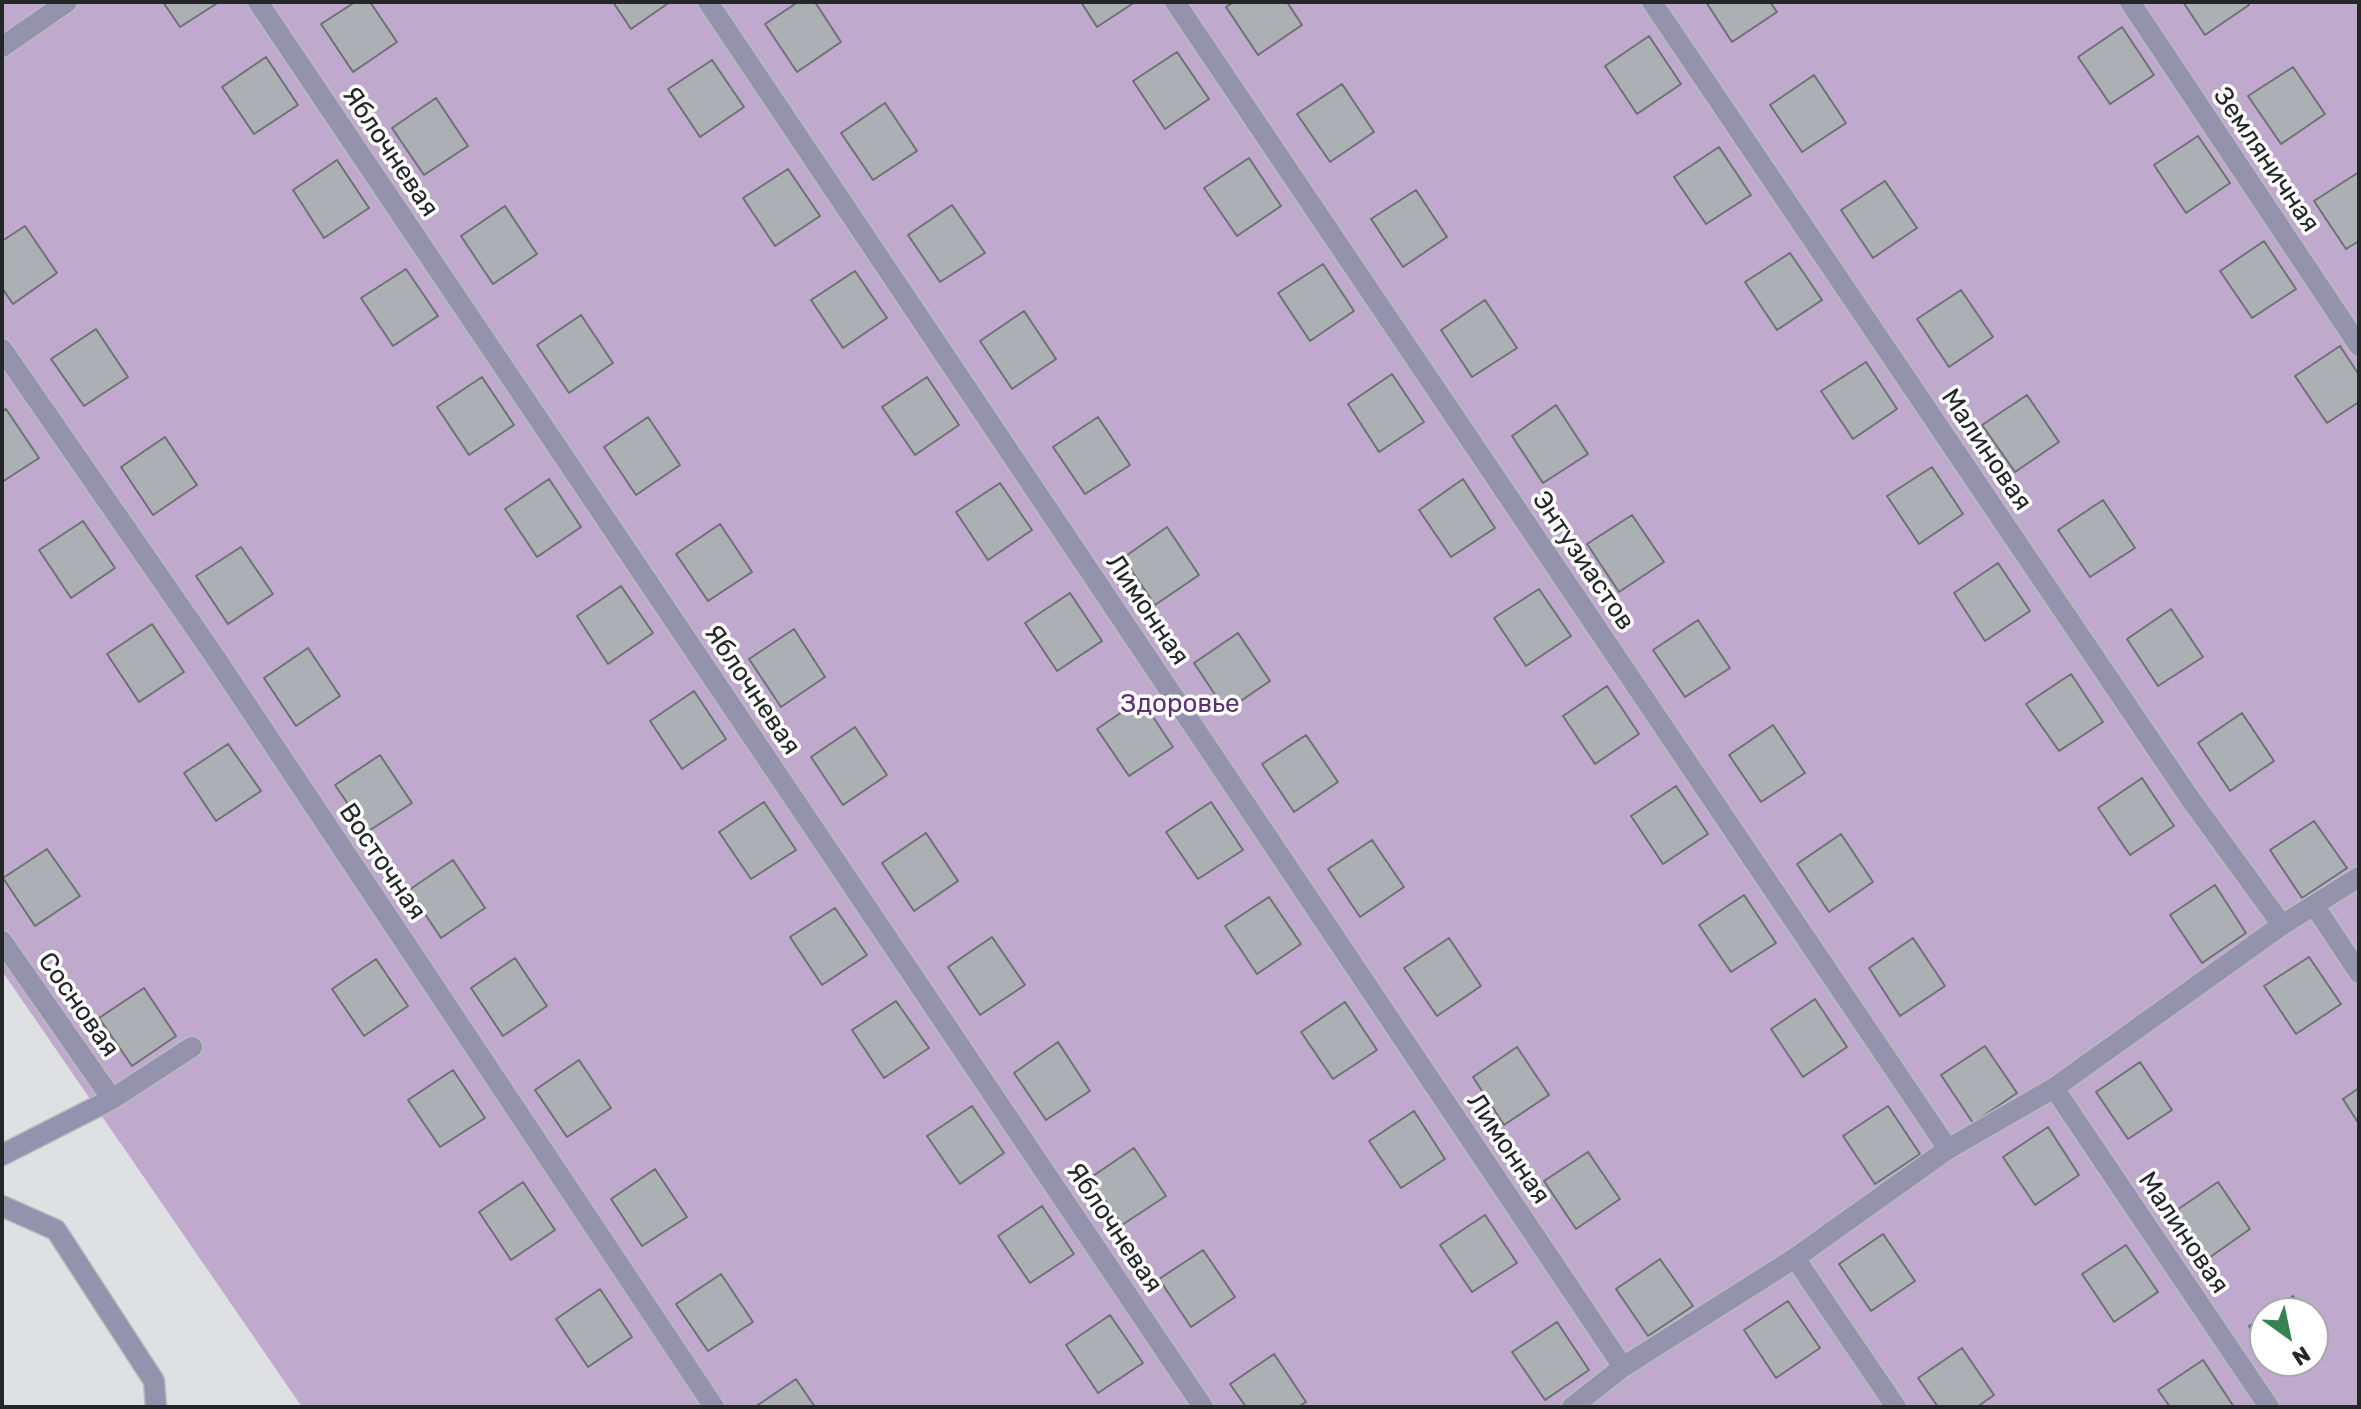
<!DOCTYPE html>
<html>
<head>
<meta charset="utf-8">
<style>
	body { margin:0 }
	#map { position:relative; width:2361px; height:1409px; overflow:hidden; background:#dee0e4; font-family:Rubik,sans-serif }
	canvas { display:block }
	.frame { position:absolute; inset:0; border:4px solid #252628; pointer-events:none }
	.north { position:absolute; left:2249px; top:1297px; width:80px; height:80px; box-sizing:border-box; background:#fff; border:2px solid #a8a8a9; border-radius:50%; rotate:147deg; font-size:22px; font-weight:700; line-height:32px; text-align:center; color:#252628 }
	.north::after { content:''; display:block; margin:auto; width:28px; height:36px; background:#358353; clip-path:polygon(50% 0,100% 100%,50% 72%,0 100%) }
</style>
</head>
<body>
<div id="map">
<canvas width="2361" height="1409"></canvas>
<div class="frame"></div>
<div class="north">N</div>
</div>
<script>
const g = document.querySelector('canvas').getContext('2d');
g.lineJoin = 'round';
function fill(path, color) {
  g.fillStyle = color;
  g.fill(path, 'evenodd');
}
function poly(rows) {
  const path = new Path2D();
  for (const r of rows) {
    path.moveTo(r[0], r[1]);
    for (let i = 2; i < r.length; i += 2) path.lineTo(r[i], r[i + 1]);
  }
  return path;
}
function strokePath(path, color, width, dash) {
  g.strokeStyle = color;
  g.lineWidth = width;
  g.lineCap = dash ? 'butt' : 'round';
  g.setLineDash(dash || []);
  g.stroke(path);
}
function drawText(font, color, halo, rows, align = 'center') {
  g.font = font + ' Rubik,sans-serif';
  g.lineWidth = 7;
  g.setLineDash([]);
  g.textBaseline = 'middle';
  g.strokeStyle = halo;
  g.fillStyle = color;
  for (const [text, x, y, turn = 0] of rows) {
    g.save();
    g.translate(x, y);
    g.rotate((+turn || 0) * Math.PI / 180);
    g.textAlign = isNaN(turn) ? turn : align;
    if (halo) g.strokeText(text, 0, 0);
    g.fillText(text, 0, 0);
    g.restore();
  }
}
const green = poly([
	[2,2,2359,2,2359,1407,302,1407,2,971],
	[2265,1313,2313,1313,2313,1361,2265,1361]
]);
const building = poly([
	[163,2,219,2,180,27,163,2],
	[355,2,370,2,397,42,353,72,321,24,355,2],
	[613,2,670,2,631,29,613,2],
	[798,2,815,2,841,42,797,72,765,24,798,2],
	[1081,2,1135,2,1097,27,1081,2],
	[1234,2,1287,2,1302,25,1258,55,1226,7,1234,2],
	[1706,2,1770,2,1777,12,1732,42,1706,2],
	[2183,2,2247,2,2249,5,2205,35,2183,2],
	[2122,27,2154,75,2110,104,2078,57,2122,27],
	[1649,36,1681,84,1637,114,1605,66,1649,36],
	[1177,52,1209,99,1165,129,1133,81,1177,52],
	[266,57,298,105,254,134,222,87,266,57],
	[712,60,744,107,700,137,668,89,712,60],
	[2293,67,2325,114,2281,144,2248,96,2293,67],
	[1814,75,1846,123,1802,152,1770,105,1814,75],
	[1342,84,1374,132,1330,162,1297,114,1342,84],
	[436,98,468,146,424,175,392,128,436,98],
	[885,103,917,151,873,180,841,133,885,103],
	[2198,136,2230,183,2186,213,2154,165,2198,136],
	[1719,147,1751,195,1706,224,1674,177,1719,147],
	[1249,158,1281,206,1237,236,1204,188,1249,158],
	[337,160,369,208,324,238,293,190,337,160],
	[788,169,820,216,775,246,743,198,788,169],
	[2359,172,2359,241,2346,249,2314,201,2359,172],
	[1885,181,1917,228,1873,258,1841,210,1885,181],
	[1416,190,1447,237,1403,267,1371,219,1416,190],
	[952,205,985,253,940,282,908,235,952,205],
	[505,206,537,254,493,284,461,236,505,206],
	[25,226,57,273,13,304,2,288,2,241,25,226],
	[2264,241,2296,289,2252,318,2220,271,2264,241],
	[1790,253,1822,300,1777,330,1745,282,1790,253],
	[1323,264,1354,311,1310,341,1278,293,1323,264],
	[406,269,438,316,393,346,361,298,406,269],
	[855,271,887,318,843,348,811,300,855,271],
	[1961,290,1993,337,1949,367,1917,319,1961,290],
	[1485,300,1517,348,1472,377,1441,330,1485,300],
	[1024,311,1056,359,1012,389,980,341,1024,311],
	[581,315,613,363,569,393,537,345,581,315],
	[96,329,128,377,84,406,51,359,96,329],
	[2340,346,2359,375,2359,402,2327,423,2295,376,2340,346],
	[1866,362,1897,409,1853,439,1821,391,1866,362],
	[1392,374,1424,422,1379,452,1348,404,1392,374],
	[482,377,514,425,469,455,437,407,482,377],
	[927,377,959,425,915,455,882,407,927,377],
	[2027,395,2059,442,2015,472,1982,425,2027,395],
	[1556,405,1588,454,1543,483,1512,436,1556,405],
	[6,409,39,458,2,482,2,412,6,409],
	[648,417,680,465,636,495,604,447,648,417],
	[1098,417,1130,465,1085,494,1053,447,1098,417],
	[165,437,197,485,153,515,121,467,165,437],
	[1932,467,1963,514,1919,544,1887,496,1932,467],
	[549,479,581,527,537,557,505,509,549,479],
	[1463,479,1495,528,1451,557,1419,510,1463,479],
	[1000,483,1032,530,988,560,956,512,1000,483],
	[2103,500,2135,548,2090,577,2058,530,2103,500],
	[1632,515,1664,562,1619,592,1587,544,1632,515],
	[83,521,115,568,71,598,39,550,83,521],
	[720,524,752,572,708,601,676,554,720,524],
	[1167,527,1199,575,1155,605,1123,558,1167,527],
	[241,547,273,594,228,624,196,576,241,547],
	[1998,563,2030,611,1985,641,1954,593,1998,563],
	[621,586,653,633,608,664,577,616,621,586],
	[1539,589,1571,636,1526,666,1494,618,1539,589],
	[1070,593,1102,641,1057,671,1025,623,1070,593],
	[2171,609,2203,657,2158,686,2127,639,2171,609],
	[1698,620,1730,668,1685,697,1653,650,1698,620],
	[152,624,184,672,139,702,107,654,152,624],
	[794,629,825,677,781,707,749,659,794,629],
	[1238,633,1270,681,1226,711,1194,663,1238,633],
	[308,648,340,696,296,726,264,678,308,648],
	[2071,674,2103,722,2059,751,2026,704,2071,674],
	[1607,686,1639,734,1595,764,1563,716,1607,686],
	[694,691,726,739,682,769,650,721,694,691],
	[1141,699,1173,747,1129,776,1097,729,1141,699],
	[2242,713,2274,761,2230,791,2198,743,2242,713],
	[1773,725,1805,773,1761,802,1729,755,1773,725],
	[855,727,887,775,843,805,811,757,855,727],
	[1306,735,1338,782,1294,812,1262,764,1306,735],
	[228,744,261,791,216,821,184,773,228,744],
	[380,755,412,803,367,832,335,785,380,755],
	[2142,778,2174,826,2130,855,2098,808,2142,778],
	[1676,786,1708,834,1663,864,1631,816,1676,786],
	[764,802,796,850,751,879,719,832,764,802],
	[1211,802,1243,850,1198,879,1166,832,1211,802],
	[2314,821,2347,868,2302,898,2270,850,2314,821],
	[926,833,958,881,914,911,882,863,926,833],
	[1841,834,1873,882,1829,912,1797,864,1841,834],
	[1372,840,1404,887,1360,917,1328,869,1372,840],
	[47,849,80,896,35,926,3,878,47,849],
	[453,860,485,908,441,938,409,890,453,860],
	[2215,885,2246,933,2202,963,2170,915,2215,885],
	[1744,895,1776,943,1731,972,1699,925,1744,895],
	[1269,897,1301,944,1257,974,1225,926,1269,897],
	[835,908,867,955,822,985,790,937,835,908],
	[992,937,1025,985,980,1015,948,967,992,937],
	[1449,938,1481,986,1437,1016,1404,968,1449,938],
	[1913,938,1945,986,1900,1016,1869,968,1913,938],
	[2309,957,2341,1004,2296,1034,2264,986,2309,957],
	[515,958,547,1006,503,1036,471,988,515,958],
	[376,959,408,1006,364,1036,332,989,376,959],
	[144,988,176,1036,132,1066,99,1018,144,988],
	[1815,999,1847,1047,1803,1077,1771,1029,1815,999],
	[896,1001,929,1048,884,1078,852,1030,896,1001],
	[1345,1002,1377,1050,1333,1079,1301,1032,1345,1002],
	[1058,1042,1090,1091,1046,1120,1014,1073,1058,1042],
	[1985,1046,2017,1093,1973,1123,1941,1075,1985,1046],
	[1517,1047,1549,1095,1504,1125,1473,1077,1517,1047],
	[579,1060,611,1108,567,1137,535,1090,579,1060],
	[2140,1062,2172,1110,2128,1139,2096,1092,2140,1062],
	[453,1070,485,1118,440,1147,408,1100,453,1070],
	[2359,1088,2359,1124,2343,1099,2359,1088],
	[972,1106,1004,1153,960,1184,927,1136,972,1106],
	[1888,1106,1920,1154,1875,1184,1843,1136,1888,1106],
	[1414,1111,1445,1159,1401,1188,1369,1141,1414,1111],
	[2048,1127,2079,1175,2035,1205,2003,1157,2048,1127],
	[1134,1148,1166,1196,1122,1225,1090,1178,1134,1148],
	[1588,1152,1620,1199,1576,1229,1544,1181,1588,1152],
	[655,1169,687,1217,642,1246,611,1199,655,1169],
	[523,1182,555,1230,511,1260,479,1212,523,1182],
	[2218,1182,2250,1229,2206,1260,2174,1212,2218,1182],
	[1042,1206,1074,1254,1030,1283,998,1236,1042,1206],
	[1485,1215,1517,1263,1472,1292,1440,1245,1485,1215],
	[1883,1234,1915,1281,1871,1311,1839,1264,1883,1234],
	[2126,1245,2158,1292,2114,1322,2082,1274,2126,1245],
	[1203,1250,1235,1297,1191,1327,1159,1279,1203,1250],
	[1660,1259,1693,1306,1648,1336,1616,1289,1660,1259],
	[721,1274,753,1322,708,1351,676,1304,721,1274],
	[600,1289,632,1337,588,1367,556,1319,600,1289],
	[2293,1296,2305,1313,2268,1313,2293,1296],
	[1788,1301,1820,1348,1776,1378,1744,1330,1788,1301],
	[1110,1315,1143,1363,1098,1393,1066,1345,1110,1315],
	[2265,1315,2265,1350,2249,1326,2265,1315],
	[1557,1322,1589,1370,1545,1400,1512,1352,1557,1322],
	[2313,1326,2325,1344,2313,1352,2313,1326],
	[1962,1348,1994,1395,1977,1407,1938,1407,1918,1378,1962,1348],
	[1274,1354,1306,1402,1298,1407,1246,1407,1230,1384,1274,1354],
	[2203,1360,2234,1407,2170,1407,2158,1390,2203,1360],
	[2272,1361,2300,1361,2281,1374,2272,1361],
	[796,1379,815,1407,755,1407,796,1379]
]);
const service = poly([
	[1572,1407,1623,1367,1795,1258,1948,1149,2054,1088,2282,925,2359,877]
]);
const minor = poly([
	[258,2,1203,1407],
	[708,2,1623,1367],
	[1175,2,1948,1149],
	[1652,2,2189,797,2282,925],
	[2130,2,2359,346],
	[2,47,67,2],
	[2,349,213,654,714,1407],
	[2314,905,2359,973],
	[2,941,112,1099],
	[2054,1088,2269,1407],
	[2,1155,112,1099,192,1047],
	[2,1206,56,1230,154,1381,156,1407],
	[1795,1258,1896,1407]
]);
const streetNames = [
	["Яблочневая",390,152,56],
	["Земляничная",2266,160,56],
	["Малиновая",1986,450,56],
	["Энтузиастов",1583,561,56],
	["Лимонная",1147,610,56],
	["Яблочневая",752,690,56],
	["Восточная",382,862,56],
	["Сосновая",78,1005,55],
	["Лимонная",1508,1149,56],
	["Яблочневая",1114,1228,56],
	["Малиновая",2183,1233,56]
];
const parkNames = [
	["Здоровье",1180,704]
];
fill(green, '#bfaace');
fill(building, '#acb0b4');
strokePath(building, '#6d7174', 2);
strokePath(service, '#b9bbbe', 23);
strokePath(minor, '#b9bbbe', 23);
strokePath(service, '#9592ae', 20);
strokePath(minor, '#9592ae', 20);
drawText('26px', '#252628', '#fff', streetNames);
drawText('26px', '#5c2f76', '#fff', parkNames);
</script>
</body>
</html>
